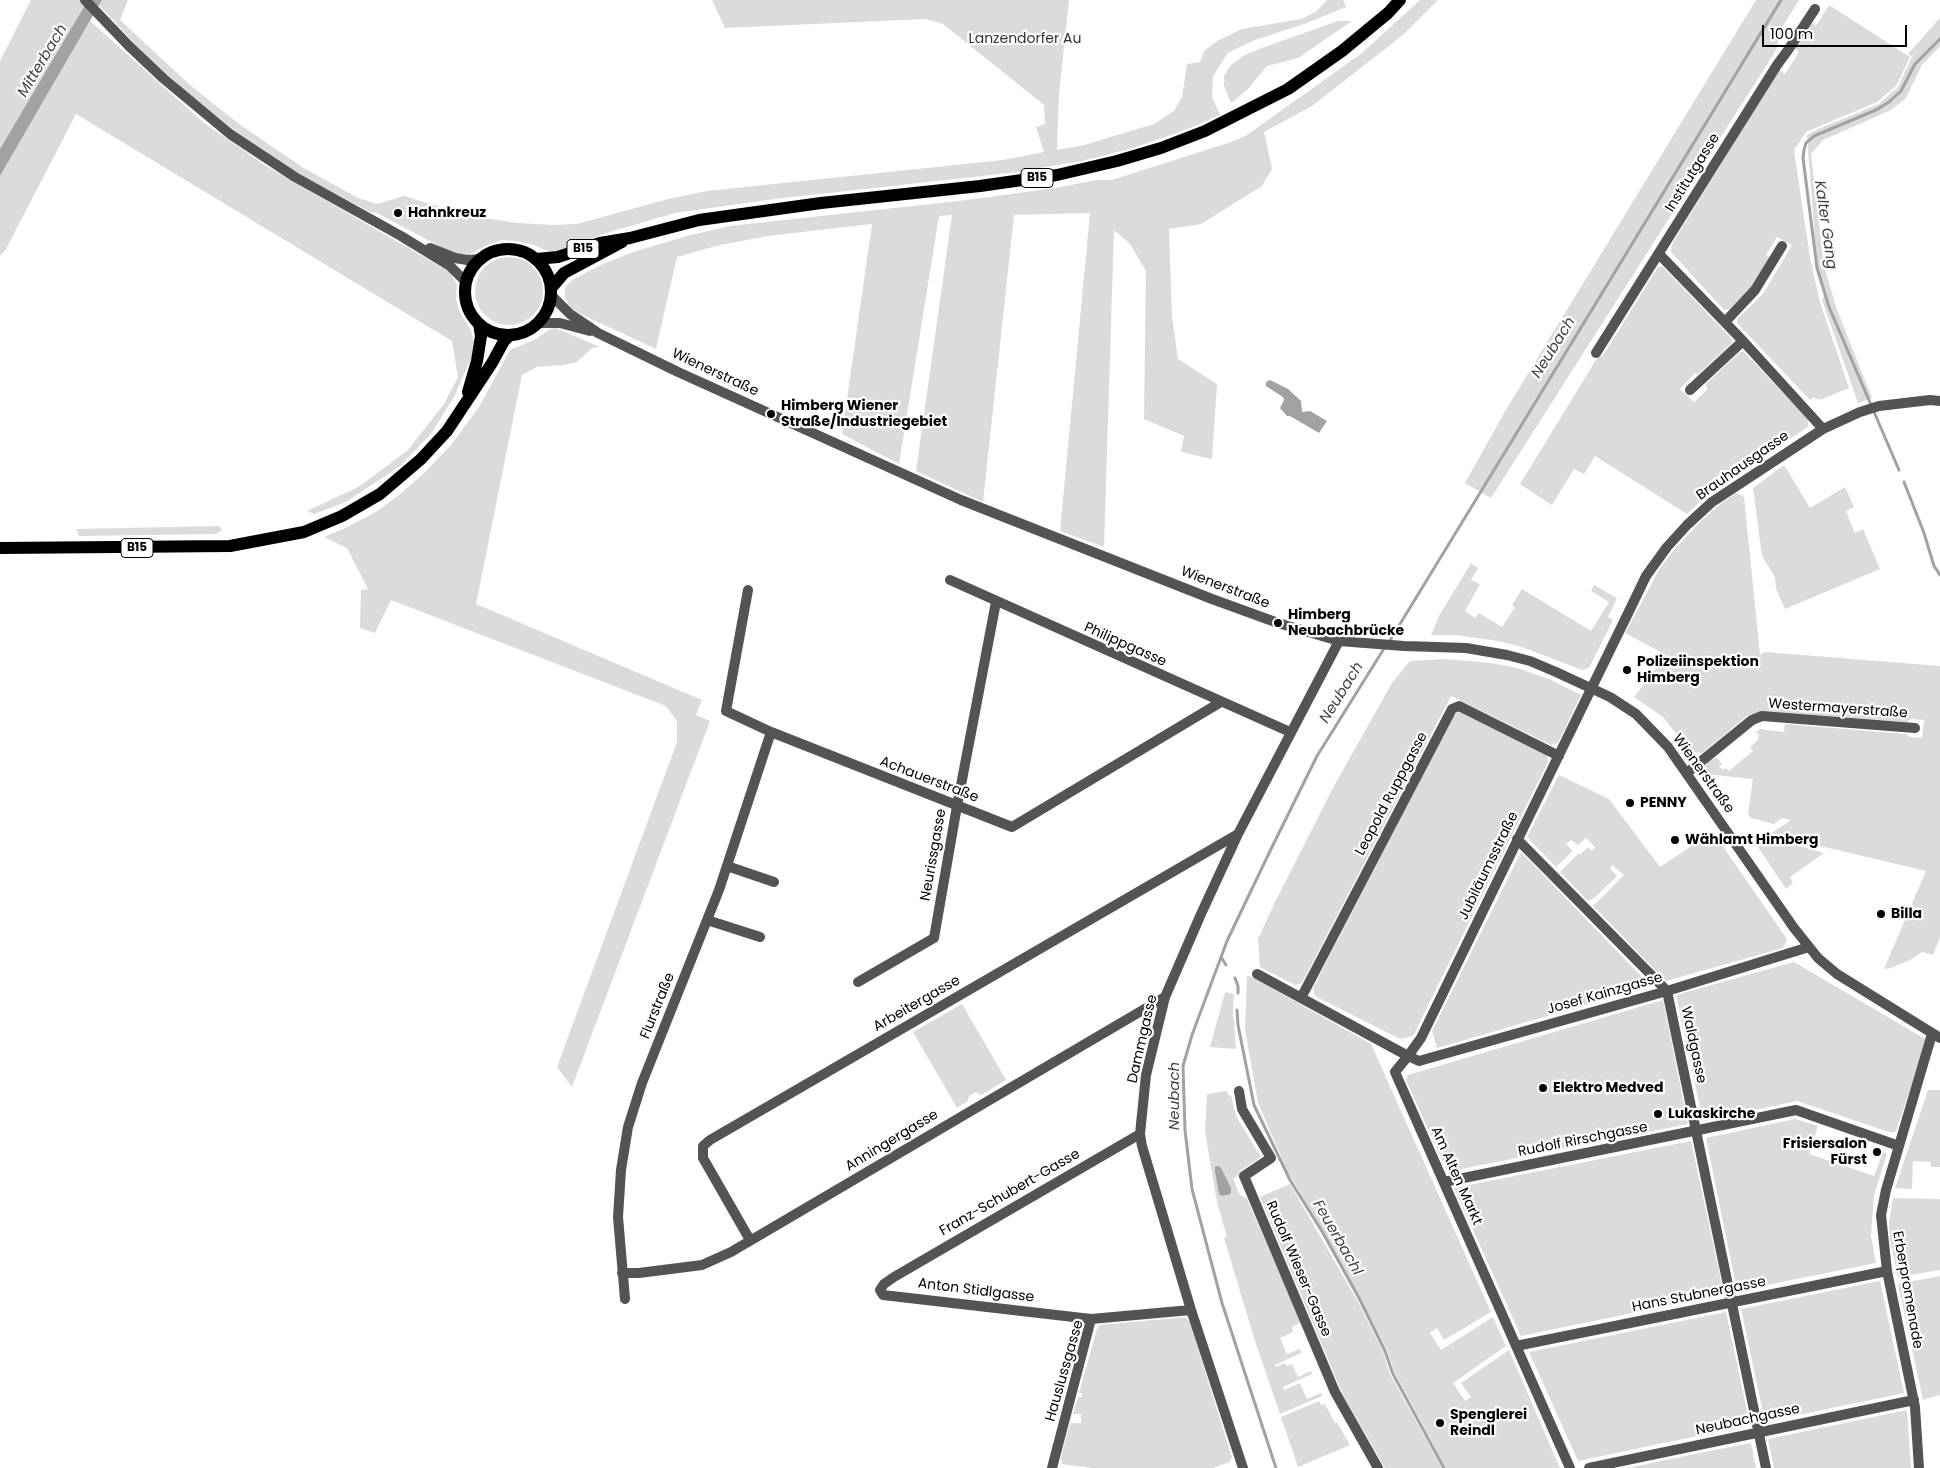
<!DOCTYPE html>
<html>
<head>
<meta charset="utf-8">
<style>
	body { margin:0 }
	#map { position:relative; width:1940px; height:1468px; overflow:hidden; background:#fff; font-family:Poppins,sans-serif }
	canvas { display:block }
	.scale { position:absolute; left:1762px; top:25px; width:145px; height:22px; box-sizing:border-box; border:2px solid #000; border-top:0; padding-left:6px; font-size:15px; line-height:18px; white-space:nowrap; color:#000; -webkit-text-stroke:4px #fff; paint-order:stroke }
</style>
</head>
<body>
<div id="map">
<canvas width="1940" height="1468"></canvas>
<div class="scale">100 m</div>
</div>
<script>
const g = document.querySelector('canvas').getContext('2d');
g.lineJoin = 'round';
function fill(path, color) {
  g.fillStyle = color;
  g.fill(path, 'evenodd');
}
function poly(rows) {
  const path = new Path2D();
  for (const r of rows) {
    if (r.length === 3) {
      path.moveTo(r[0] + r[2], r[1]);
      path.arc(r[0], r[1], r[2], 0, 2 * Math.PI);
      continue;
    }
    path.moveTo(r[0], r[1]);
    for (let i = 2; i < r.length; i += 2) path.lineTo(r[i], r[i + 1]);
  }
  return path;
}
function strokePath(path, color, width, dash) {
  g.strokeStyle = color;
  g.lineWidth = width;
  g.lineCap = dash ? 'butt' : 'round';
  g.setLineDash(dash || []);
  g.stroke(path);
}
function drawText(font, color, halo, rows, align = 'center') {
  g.font = font + ' Poppins,sans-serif';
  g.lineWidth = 4.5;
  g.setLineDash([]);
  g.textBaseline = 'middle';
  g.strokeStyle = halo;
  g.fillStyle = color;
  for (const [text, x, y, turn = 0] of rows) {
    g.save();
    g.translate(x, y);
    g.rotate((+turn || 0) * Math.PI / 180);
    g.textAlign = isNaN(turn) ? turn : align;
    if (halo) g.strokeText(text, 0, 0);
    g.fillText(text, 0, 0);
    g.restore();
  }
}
const green = poly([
	[31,0,88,0,0,149,0,61],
	[102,0,128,0,120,20,190,85,239,124,302,167,358,198,377,204,404,196,467,215,517,223,553,225,577,224,668,199,707,191,1003,160,1044,152,1036,127,1045,124,1044,105,943,24,925,19,725,28,712,0,1069,0,1059,95,1057,150,1084,145,1154,124,1174,111,1182,97,1187,64,1200,62,1204,51,1217,41,1242,29,1301,19,1317,11,1327,0,1343,0,1346,7,1307,23,1252,41,1228,53,1213,76,1212,97,1220,115,1188,129,1133,148,1082,161,1009,173,775,199,675,213,606,233,558,252,547,251,534,245,516,241,502,240,485,246,468,255,456,255,377,213,370,212,303,176,230,127,180,86,134,43,99,5],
	[1420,0,1438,0,1403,35,1312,106,1264,132,1272,169,1262,186,1201,224,1169,229,1172,316,1178,359,1217,384,1212,459,1181,452,1184,436,1144,419,1146,271,1130,244,1114,230,1104,547,1060,531,1090,213,1014,215,983,502,916,471,952,215,939,216,899,464,842,434,872,224,767,236,716,246,677,257,656,349,585,316,571,308,565,298,565,287,572,280,603,264,633,252,687,236,730,226,967,200,1055,188,1097,180,1112,180,1234,141,1247,135,1362,53],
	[1756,0,1799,0,1783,26,1775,52,1491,498,1465,483,1507,408],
	[1829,5,1910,57,1896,86,1877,102,1806,132,1794,150,1810,258,1820,302,1849,388,1820,400,1818,398,1816,400,1814,397,1810,400,1737,323,1738,318,1763,294,1792,245,1777,237,1766,255,1770,258,1752,288,1729,309,1724,310,1671,252,1672,244,1779,70,1785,74,1799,52,1794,48,1810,22,1816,26],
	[1940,18,1940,46,1922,65,1906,98,1891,110,1823,140,1811,154,1824,266,1836,307,1872,398,1858,403,1822,300,1825,294,1817,268,1807,135,1818,129,1879,104,1898,87,1912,57,1908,54],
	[90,21,204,123,266,166,450,272,457,285,456,298,459,311,471,330,474,342,472,356,454,397,431,434,400,466,346,502,314,514,307,511,360,486,408,450,444,404,458,377,452,341,76,114,6,249,0,256,0,176],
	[1338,21,1352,21,1298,58,1267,66,1247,90,1231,103,1224,86,1224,76,1231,65,1243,56,1259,49],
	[509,291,34],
	[1658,267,1663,267,1732,339,1732,343,1697,375,1695,373,1680,389,1694,402,1708,389,1705,385,1740,352,1744,352,1808,419,1808,427,1732,476,1712,491,1687,514,1595,456,1584,474,1574,469,1552,505,1520,484,1599,355,1602,357],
	[556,328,600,347,592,348,577,362,563,365,537,367,522,375,476,604,702,700,696,715,710,721,572,1087,557,1067,677,742,677,721,666,706,391,600,375,633,360,628,361,590,368,589,347,548,324,537,345,528,376,512,399,495,423,474,451,445,479,407,510,350,536,339,550,329],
	[1784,465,1810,508,1845,487,1854,507,1846,511,1855,533,1863,529,1880,569,1785,609,1776,589,1775,577,1762,556,1753,488],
	[1736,493,1744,497,1760,655,1765,652,1940,666,1940,937,1933,955,1922,952,1910,960,1891,968,1884,969,1926,871,1770,834,1791,820,1782,818,1774,824,1751,818,1748,814,1753,779,1705,774,1703,770,1709,761,1717,758,1722,764,1719,766,1723,770,1726,768,1729,771,1753,751,1750,747,1758,740,1759,733,1755,733,1760,729,1784,732,1785,724,1906,734,1910,737,1922,738,1924,720,1911,719,1907,722,1764,711,1748,715,1702,753,1691,752,1663,717,1634,697,1666,655,1625,633,1660,568,1673,551,1699,523,1720,504],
	[220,526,222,530,216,534,79,536,76,529],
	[1471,563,1478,568,1471,580,1480,584,1465,611,1475,618,1479,613,1502,627,1515,607,1512,605,1522,589,1591,631,1609,602,1591,591,1594,585,1617,598,1608,617,1613,620,1589,668,1582,670,1522,647,1498,641,1456,635,1431,635,1439,616],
	[1444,659,1491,663,1517,668,1549,679,1581,695,1558,743,1551,745,1451,696,1302,983,1295,985,1260,967,1258,939,1275,902,1334,786,1392,683,1410,661],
	[1460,712,1547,755,1548,762,1413,1036,1400,1039,1315,996,1313,988,1454,715],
	[1559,775,1609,799,1660,867,1713,832,1787,939,1783,948,1666,981,1593,906,1624,875,1612,865,1610,868,1617,876,1594,898,1588,901,1560,872,1579,853,1580,855,1588,847,1592,851,1595,847,1586,838,1578,845,1571,840,1566,844,1573,851,1556,867,1527,837],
	[1772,838,1824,853,1790,877,1793,883,1786,889,1758,847],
	[1521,852,1642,977,1637,990,1437,1048,1432,1031],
	[1794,962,1927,1040,1896,1131,1893,1133,1889,1132,1797,1101,1703,1121,1676,995],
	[1247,976,1250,976,1371,1044,1491,1312,1444,1340,1437,1328,1430,1333,1441,1350,1493,1317,1506,1346,1453,1383,1465,1401,1471,1397,1461,1383,1509,1350,1560,1468,1446,1468,1395,1373,1387,1350,1348,1275,1288,1172,1258,1103,1245,1029],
	[1225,992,1234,994,1233,1010,1236,1049,1210,1047],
	[1663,1000,1688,1124,1451,1171,1446,1169,1406,1080,1408,1075],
	[962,1004,1006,1080,981,1095,976,1092,969,1096,968,1101,957,1108,913,1032],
	[1928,1090,1940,1090,1940,1167,1931,1167,1931,1162,1913,1161,1912,1189,1895,1188],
	[1227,1091,1229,1096,1231,1095,1236,1116,1261,1157,1240,1171,1238,1176,1233,1178,1239,1194,1247,1199,1301,1322,1292,1327,1293,1332,1280,1338,1287,1354,1300,1349,1301,1353,1275,1365,1276,1367,1285,1363,1287,1366,1292,1364,1298,1377,1311,1371,1312,1374,1283,1387,1284,1390,1300,1383,1307,1399,1321,1393,1322,1396,1280,1414,1255,1341,1224,1238,1227,1237,1217,1202,1205,1132,1207,1094],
	[1795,1119,1818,1126,1809,1154,1874,1176,1883,1152,1887,1154,1874,1195,1871,1235,1876,1263,1737,1291,1706,1138],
	[1691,1141,1724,1294,1521,1336,1454,1188],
	[1290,1184,1358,1302,1383,1352,1390,1374,1442,1468,1385,1468,1343,1395,1260,1197],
	[1893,1198,1940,1199,1940,1270,1898,1277,1890,1240,1889,1222],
	[1940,1276,1940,1395,1923,1400,1898,1284],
	[1880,1281,1904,1393,1765,1422,1741,1309],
	[1726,1312,1750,1425,1578,1461,1529,1352],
	[1185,1317,1189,1321,1232,1457,1230,1462,1213,1468,1092,1468,1062,1464,1061,1457,1070,1423,1081,1423,1081,1414,1073,1414,1078,1397,1082,1397,1082,1393,1079,1393,1097,1329,1100,1325],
	[1319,1401,1321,1405,1325,1404,1335,1423,1337,1422,1350,1445,1298,1467,1281,1417],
	[1907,1410,1911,1468,1774,1468,1768,1439],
	[1751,1443,1756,1468,1628,1468,1709,1451]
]);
const water = poly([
	[88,0,102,0,0,176,0,149],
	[1270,380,1288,389,1301,401,1302,412,1310,411,1327,421,1319,433,1290,416,1287,416,1280,408,1284,400,1283,397,1266,386,1266,382],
	[1218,1166,1221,1168,1231,1188,1231,1193,1228,1195,1221,1196,1219,1194,1215,1171,1215,1167]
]);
const stream = poly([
	[1899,470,1829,307,1817,268,1803,158,1804,150,1806,143,1814,136,1876,110,1889,102,1901,91,1915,64,1940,39],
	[1904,482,1924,533,1934,566,1940,575],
	[1389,642,1781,0],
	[1221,957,1226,965],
	[1235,978,1238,986,1238,993],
	[1237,1010,1238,1025,1254,1105,1290,1180,1323,1233,1359,1298,1385,1351,1393,1374,1444,1468],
	[1276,1468,1222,1303,1192,1189,1185,1130,1183,1066,1192,1035,1227,941,1271,849,1317,756,1385,647]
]);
const minor = poly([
	[85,0,129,46,164,79,230,134,295,177,401,236,450,266,466,282],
	[430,248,455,258,467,260,480,259],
	[1659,254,1743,341,1823,429],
	[552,296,570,314,598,333,678,372,961,500,1212,599,1278,623,1339,641,1404,646,1466,648,1507,655,1530,661,1556,672,1610,697,1636,714,1668,747,1794,928,1818,958,1837,974,1940,1038],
	[1725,322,1755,290,1782,246],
	[539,323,560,323,590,331],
	[1596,353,1777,65,1788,50,1815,9],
	[1690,390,1743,341],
	[950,580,1290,732],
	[748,590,726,711,771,732,1012,827,1221,702],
	[1688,772,1752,720,1762,716,1915,728],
	[1517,839,1667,991,1766,1468],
	[727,866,774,882],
	[707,920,760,937],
	[1809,947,1667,991,1419,1061,1408,1056,1421,1038,1634,601,1646,576,1667,547,1687,525,1712,502,1823,429,1860,412,1879,406,1930,400,1940,401],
	[1257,974,1408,1056,1395,1072,1570,1468],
	[858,982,934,938,957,806,996,602],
	[1301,998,1452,709,1459,706,1559,756],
	[1239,1091,1242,1109,1271,1158,1244,1176,1335,1392,1378,1468],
	[1140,1134,894,1277,884,1284,880,1290,883,1295,1091,1319,1191,1310],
	[1444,1182,1796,1110,1899,1146],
	[750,1240,703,1158,703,1146,710,1140,1238,834],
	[622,1273,639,1273,702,1265,731,1252,1165,997],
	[625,1299,618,1217,621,1170,628,1127,642,1083,719,890,771,732],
	[1516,1346,1887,1271],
	[1052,1468,1091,1319],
	[1243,1468,1191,1310,1142,1146,1140,1134,1146,1075,1165,997,1201,914,1238,834,1339,641],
	[1589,1468,1914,1400],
	[1919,1468,1915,1407,1887,1271,1881,1215,1886,1190,1932,1034]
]);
const major = poly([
	[508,292,43],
	[536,259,558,257,600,243,630,238,699,220,821,203,980,186,1057,175,1117,161,1161,148,1205,131,1288,89,1342,51,1388,13,1400,0],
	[552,287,564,273,622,242],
	[468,392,477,361,481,336,479,324],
	[0,548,230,546,304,532,342,516,380,494,421,459,447,431,492,363,504,341,510,335]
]);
const markers = [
	[398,213,5,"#000"],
	[771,414,5,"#000"],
	[1278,623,5,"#000"],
	[1627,670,5,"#000"],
	[1630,803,5,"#000"],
	[1675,840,5,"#000"],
	[1881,914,5,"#000"],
	[1543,1088,5,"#000"],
	[1658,1114,5,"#000"],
	[1877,1152,5,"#000"],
	[1440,1423,5,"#000"]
];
const shields = [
	[1037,178,32],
	[583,249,32],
	[137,548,32]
];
const shieldNames = [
	["B15",1037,178],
	["B15",583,249],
	["B15",137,548]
];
const parkNames = [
	["Lanzendorfer Au",1025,39]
];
const streetNames = [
	["Institutgasse",1693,173,-58],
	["Wienerstraße",715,373,25],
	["Brauhausgasse",1743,466,-35],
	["Wienerstraße",1225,588,21],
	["Philippgasse",1125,645,24],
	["Westermayerstraße",1838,709,4],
	["Wienerstraße",1703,774,54],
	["Achauerstraße",929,780,21],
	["Leopold Ruppgasse",1392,794,-62],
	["Neurissgasse",934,855,-80],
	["Jubiläumsstraße",1489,866,-64],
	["Josef Kainzgasse",1605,994,-16],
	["Arbeitergasse",917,1004,-30],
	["Flurstraße",658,1006,-68],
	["Dammgasse",1143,1039,-77],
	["Waldgasse",1693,1045,78],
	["Rudolf Rirschgasse",1583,1140,-11],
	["Anningergasse",892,1141,-31],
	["Am Alten Markt",1456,1176,66],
	["Franz-Schubert-Gasse",1010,1193,-30],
	["Rudolf Wieser-Gasse",1298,1269,67],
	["Erberpromenade",1907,1290,80],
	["Anton Stidlgasse",976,1291,7],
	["Hans Stubnergasse",1699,1295,-11],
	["Hauslussgasse",1065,1371,-74],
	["Neubachgasse",1748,1420,-12]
];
const poiNames = [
	["Hahnkreuz",408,213],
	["Himberg Wiener",781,406],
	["Straße/Industriegebiet",781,422],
	["Himberg",1288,615],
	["Neubachbrücke",1288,631],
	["Polizeiinspektion",1637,662],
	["Himberg",1637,678],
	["PENNY",1640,803],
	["Wählamt Himberg",1685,840],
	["Billa",1891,914],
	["Elektro Medved",1553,1088],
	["Lukaskirche",1668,1114],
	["Frisiersalon",1867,1144,"right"],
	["Fürst",1867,1160,"right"],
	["Spenglerei",1450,1415],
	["Reindl",1450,1431]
];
const waterNames = [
	["Mitterbach",43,61,-59],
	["Kalter Gang",1825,225,82],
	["Neubach",1554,348,-58],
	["Neubach",1342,693,-58],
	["Neubach",1175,1096,-90],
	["Feuerbachl",1337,1238,60]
];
fill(green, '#dbdbdb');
fill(water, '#a2a2a2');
strokePath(stream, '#a2a2a2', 3);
strokePath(minor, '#545454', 10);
strokePath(major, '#000', 12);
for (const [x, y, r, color] of markers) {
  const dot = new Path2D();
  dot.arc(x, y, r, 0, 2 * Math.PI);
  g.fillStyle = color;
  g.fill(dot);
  strokePath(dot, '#fff', 2);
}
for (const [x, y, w] of shields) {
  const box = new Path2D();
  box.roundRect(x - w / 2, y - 9.5, w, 19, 4);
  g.fillStyle = '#fff';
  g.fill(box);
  strokePath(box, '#000', 1);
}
drawText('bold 12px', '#000', null, shieldNames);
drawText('14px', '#323232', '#fff', parkNames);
drawText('14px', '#000', '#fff', streetNames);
drawText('bold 14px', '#000', '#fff', poiNames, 'left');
drawText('italic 15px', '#434343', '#fff', waterNames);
</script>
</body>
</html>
